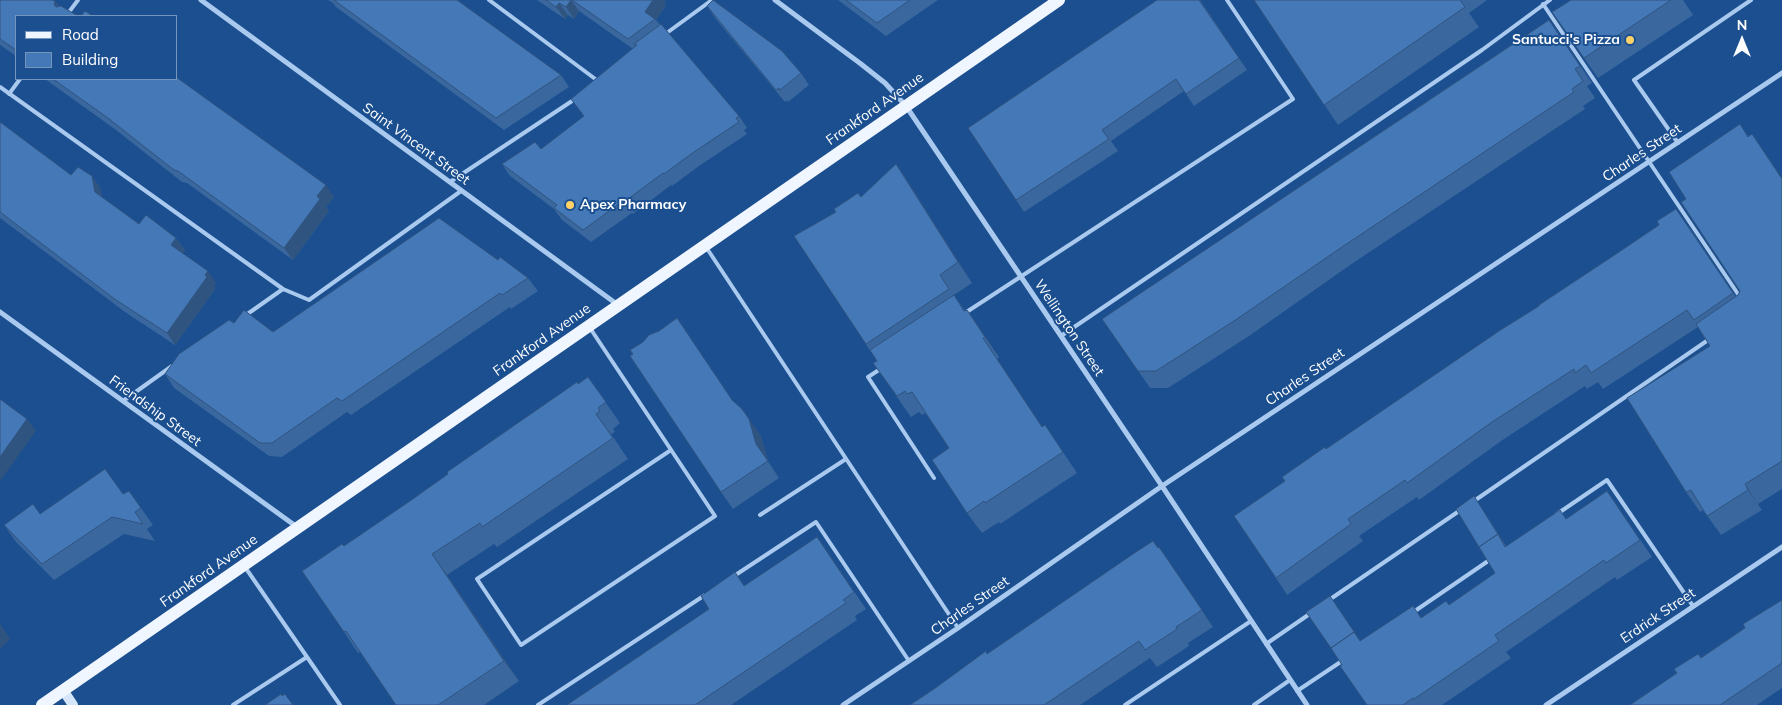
<!DOCTYPE html>
<html>
<head>
<meta charset="utf-8">
<style>
	body { margin:0 }
	#map { position:relative; width:1782px; height:705px; overflow:hidden; background:#1b4f8f; font-family:Mulish,sans-serif }
	canvas { display:block }
	.legend { position:absolute; left:15px; top:15px; width:162px; height:65px; box-sizing:border-box; background:#1b4f8f; border:1px solid #7695bc; margin:0; padding:6px 9px; list-style:none; font-size:15px; color:#fff }
	.legend li { display:flex; align-items:center; gap:10px; height:25px }
	.legend b { width:25px; border:1px solid #7695bc }
	.north { position:absolute; left:1717px; top:15px; width:50px; height:50px; -webkit-text-stroke:4px #1b4f8f; paint-order:stroke; rotate:0deg; font-size:14px; font-weight:700; line-height:20px; text-align:center; color:#fff }
	.north::after { content:''; display:block; margin:auto; width:18px; height:22px; background:#fff; clip-path:polygon(50% 0,100% 100%,50% 72%,0 100%) }
</style>
</head>
<body>
<div id="map">
<canvas width="1782" height="705"></canvas>
<ul class="legend">
<li><b style="height:6px;background:#f0f6ff"></b>Road</li>
<li><b style="height:14px;background:#4478b7"></b>Building</li>
</ul>
<div class="north">N</div>
</div>
<script>
const g = document.querySelector('canvas').getContext('2d');
g.lineJoin = 'round';
function poly(rows) {
  const path = new Path2D();
  for (const r of rows) {
    path.moveTo(r[0], r[1]);
    for (let i = 2; i < r.length; i += 2) path.lineTo(r[i], r[i + 1]);
  }
  return path;
}
function strokePath(path, color, width, dash) {
  g.strokeStyle = color;
  g.lineWidth = width;
  g.lineCap = dash ? 'butt' : 'round';
  g.setLineDash(dash || []);
  g.stroke(path);
}
function fill(path, color) {
  g.fillStyle = color;
  g.fill(path, 'evenodd');
}
function drawText(font, color, halo, rows, align = 'center') {
  g.font = font + ' Mulish,sans-serif';
  g.lineWidth = 4;
  g.setLineDash([]);
  g.textBaseline = 'middle';
  g.strokeStyle = halo;
  g.fillStyle = color;
  for (const [text, x, y, turn = 0] of rows) {
    g.save();
    g.translate(x, y);
    g.rotate((+turn || 0) * Math.PI / 180);
    g.textAlign = isNaN(turn) ? turn : align;
    if (halo) g.strokeText(text, 0, 0);
    g.fillText(text, 0, 0);
    g.restore();
  }
}
const lane = poly([
	[489,0,598,81],
	[1543,4,1740,297],
	[66,16,78,0],
	[664,35,712,0],
	[0,87,283,289,246,315],
	[9,94,20,79],
	[1678,143,1634,80,1751,0],
	[450,182,575,99],
	[706,247,958,628],
	[283,289,309,300,461,191],
	[965,313,1293,99,1227,0],
	[590,328,715,516,521,645,477,579,671,450],
	[1061,336,1482,50,1550,0],
	[882,368,868,377,934,478],
	[123,401,172,366],
	[1474,501,1711,338],
	[1557,514,1607,480,1693,606],
	[760,515,846,459],
	[734,576,816,522,909,661],
	[1329,600,1462,509],
	[1412,613,1491,559],
	[1266,644,1311,613],
	[307,657,340,705],
	[1297,691,1342,661],
	[233,705,307,657,245,567],
	[538,705,705,595],
	[1125,705,1251,621],
	[1254,705,1290,680]
]);
const street = poly([
	[201,0,618,305],
	[775,0,861,64,885,83,906,106,1162,486,1307,705],
	[0,312,297,527],
	[843,705,958,628,1162,486,1782,73],
	[1546,705,1782,547]
]);
const secondary = poly([
	[63,690,73,705]
]);
const primary = poly([
	[42,705,1059,0]
]);
const wall = poly([
	[0,0,55,1,59,6,16,16,16,56,0,45],
	[328,0,457,0,561,75,569,87,504,130,336,7,333,3],
	[537,0,665,0,664,2,666,5,656,20,739,116,747,128,744,130,747,134,699,166,672,186,671,185,633,214,632,213,591,242,562,220,554,209,510,176,502,164,541,149,584,116,571,99,633,49,579,11,574,19,568,15,565,19],
	[838,0,938,0,886,36],
	[1200,0,1247,70,1194,106,1184,91,1111,141,1118,151,1024,212,1016,200],
	[1254,0,1487,0,1469,13,1479,27,1338,125],
	[1571,0,1683,0,1693,15,1598,78,1584,58],
	[707,6,801,73,809,85,788,102,787,100,785,102,715,18],
	[1560,36,1592,83,1587,86,1595,98,1583,106,1585,109,1353,263,1249,336,1168,388,1150,388,1102,319],
	[45,79,176,79,334,197,326,207,329,211,293,260,187,183,182,182,116,130],
	[0,122,71,175,92,176,100,188,102,197,139,224,176,238,185,250,182,253,216,283,214,286,215,289,175,345,125,312,0,218],
	[1752,134,1782,178,1782,489,1758,504,1762,510,1721,535,1703,510,1700,512,1686,492,1710,346,1698,327,1603,389,1598,382,1587,389,1585,386,1504,439,1419,500,1417,497,1359,536,1363,541,1287,595,1276,578,1285,481,1326,449,1688,226,1736,297,1738,295,1740,291,1686,199,1748,136],
	[896,164,910,185,972,283,954,295,965,311,967,310,999,357,997,359,1042,427,1045,425,1077,473,1000,524,999,522,982,533,967,513,949,448,925,413,922,415,919,412,911,417,873,363,877,361,794,236,836,212,861,197],
	[498,260,528,278,538,291,511,309,510,307,351,415,347,412,282,457,269,456,174,388,165,374,234,323,273,332],
	[677,318,733,401,761,436,768,461,779,478,733,509,721,492,633,354,659,331],
	[588,377,620,423,613,429,615,432,611,434,628,459,497,547,494,544,447,575,519,681,484,705,396,705,360,652,358,653,344,632,344,546,410,501],
	[129,491,153,525,147,529,155,541,124,534,54,580,16,542,4,525,40,514,123,494],
	[1607,491,1652,557,1617,580,1615,577,1506,652,1511,658,1442,705,1367,705,1342,665,1361,641,1421,618,1449,605,1495,573,1479,547,1478,503,1506,546,1566,519],
	[817,537,866,609,855,616,857,620,731,705,567,705],
	[1159,547,1213,627,1188,643,1189,646,1157,667,1150,658,1080,705,910,705,987,654],
	[1782,600,1782,688,1757,705,1630,705,1745,628]
]);
const shadedWall = poly([
	[571,0,579,11,574,19,566,7],
	[653,0,665,0,664,2,666,5,656,20,645,12],
	[55,1,63,13,62,16,54,4],
	[559,3,568,15,565,19,556,7],
	[1752,134,1782,178,1782,179],
	[896,164,910,185,972,283,958,262],
	[92,176,100,188,103,204,95,192],
	[326,185,334,197,326,207,329,211,293,260,284,248,317,196],
	[176,238,185,250,179,257,171,245],
	[208,271,216,283,214,286,215,289,175,345,167,333],
	[967,310,982,331,999,357,985,337],
	[742,409,761,436,768,461,779,478,756,444],
	[27,419,36,431,0,481,0,457],
	[1745,484,1758,504,1762,510,1748,490],
	[432,554,447,575,519,681,504,661],
	[0,624,10,639,0,649]
]);
const building = poly([
	[0,0,52,0,55,1,54,4,56,7,61,6,78,16,16,16,16,50,0,39,0,0],
	[334,0,457,0,561,75,496,118,334,0],
	[546,0,571,0,566,7,559,3,556,7,546,0],
	[572,0,653,0,645,12,655,19,628,39,572,0],
	[713,0,782,51,801,73,780,90,779,88,776,90,707,6,713,0],
	[846,0,910,0,877,23,846,0],
	[1157,0,1199,0,1239,58,1186,94,1176,79,1102,130,1109,139,1016,200,968,128,1157,0],
	[1254,0,1460,0,1465,7,1324,105,1254,0],
	[1571,0,1671,0,1584,58,1552,12,1571,0],
	[85,11,93,16,81,16,85,11],
	[1549,20,1580,66,1575,69,1583,81,1572,89,1574,92,1342,247,1237,319,1156,371,1138,371,1102,319,1549,20],
	[661,24,739,116,736,118,739,122,691,154,664,174,663,173,624,202,623,201,583,230,554,208,557,205,502,164,535,142,541,149,584,116,571,99,637,45,634,44,661,24],
	[176,77,326,185,317,196,320,199,284,248,178,171,174,170,108,118,53,79,176,79,176,77],
	[0,122,71,175,78,167,92,176,95,192,139,224,146,215,176,238,171,245,208,271,205,275,207,277,167,333,116,300,0,212,0,122],
	[1740,124,1748,137,1752,134,1782,179,1782,461,1745,484,1748,490,1707,516,1691,490,1686,492,1627,398,1710,346,1696,324,1738,295,1740,291,1681,202,1686,199,1669,172,1740,124],
	[896,164,958,262,940,275,949,289,866,344,794,236,836,212,834,209,858,193,861,197,896,164],
	[1676,209,1733,293,1694,320,1687,310,1591,373,1586,365,1575,373,1574,369,1492,422,1407,483,1405,480,1348,519,1351,524,1276,578,1234,516,1285,481,1282,477,1325,447,1326,449,1499,331,1539,306,1539,305,1616,254,1659,225,1657,221,1676,209],
	[439,218,498,260,500,257,528,278,502,295,500,293,342,401,337,398,272,443,260,443,165,374,179,354,229,320,234,323,244,310,273,332,439,218],
	[954,295,964,311,967,310,985,337,983,338,1042,427,1045,425,1063,452,985,503,984,501,967,513,932,460,949,448,912,392,907,394,905,391,897,396,873,363,877,361,870,350,954,295],
	[677,318,732,400,742,409,749,419,756,444,768,461,721,492,630,356,633,354,630,350,643,342,649,335,659,331,677,318],
	[588,377,606,402,598,408,600,411,596,414,613,438,482,527,480,523,432,554,504,661,438,705,396,705,346,631,344,632,302,571,342,544,344,546,410,501,448,474,447,472,577,382,578,384,588,377],
	[0,399,27,419,0,457,0,399],
	[105,469,123,494,129,491,141,508,135,512,143,524,112,517,42,564,4,525,33,504,40,514,105,469],
	[1607,491,1640,540,1606,563,1604,560,1495,635,1499,641,1414,699,1413,698,1403,705,1367,705,1340,666,1342,665,1331,648,1354,632,1360,641,1413,606,1421,618,1446,601,1449,605,1495,573,1479,547,1498,534,1505,547,1560,510,1566,519,1607,491],
	[1474,496,1501,539,1498,534,1479,547,1456,509,1474,496],
	[817,537,854,592,843,600,846,603,695,705,567,705,709,609,701,596,735,572,744,586,817,537],
	[1153,541,1158,548,1159,547,1202,610,1176,627,1177,629,1145,650,1139,641,1044,705,910,705,934,689,986,651,987,654,1133,554,1153,541],
	[1330,596,1357,636,1354,632,1331,648,1306,612,1330,596],
	[1782,600,1782,663,1720,705,1630,705,1677,673,1674,669,1698,654,1701,658,1745,628,1743,624,1782,600],
	[281,694,282,696,285,694,293,705,265,705,281,694]
]);
const markers = [
	[1630,40,5,"#ffd166"],
	[570,205,5,"#ffd166"]
];
const poiNames = [
	["Santucci's Pizza",1620,40],
	["Apex Pharmacy",580,205,"left"]
];
const streetNames = [
	["Frankford Avenue",875,109,-35],
	["Saint Vincent Street",416,144,36],
	["Charles Street",1642,153,-34],
	["Wellington Street",1069,328,56],
	["Frankford Avenue",542,340,-35],
	["Charles Street",1305,377,-34],
	["Friendship Street",155,411,36],
	["Frankford Avenue",209,571,-35],
	["Charles Street",970,606,-35],
	["Erdrick Street",1658,616,-34]
];
strokePath(lane, '#a9c9ee', 4);
strokePath(street, '#a9c9ee', 5);
strokePath(secondary, '#d6e6fa', 10);
strokePath(primary, '#f0f6ff', 12);
fill(wall, '#3a679d');
fill(shadedWall, '#305480');
fill(building, '#4478b7');
strokePath(building, '#305480', 1);
for (const [x, y, r, color] of markers) {
  const dot = new Path2D();
  dot.arc(x, y, r, 0, 2 * Math.PI);
  g.fillStyle = color;
  g.fill(dot);
  strokePath(dot, '#1b4f8f', 2);
}
drawText('bold 14px', '#fff', '#1b4f8f', poiNames, 'right');
drawText('14px', '#fff', '#1b4f8f', streetNames);
</script>
</body>
</html>
